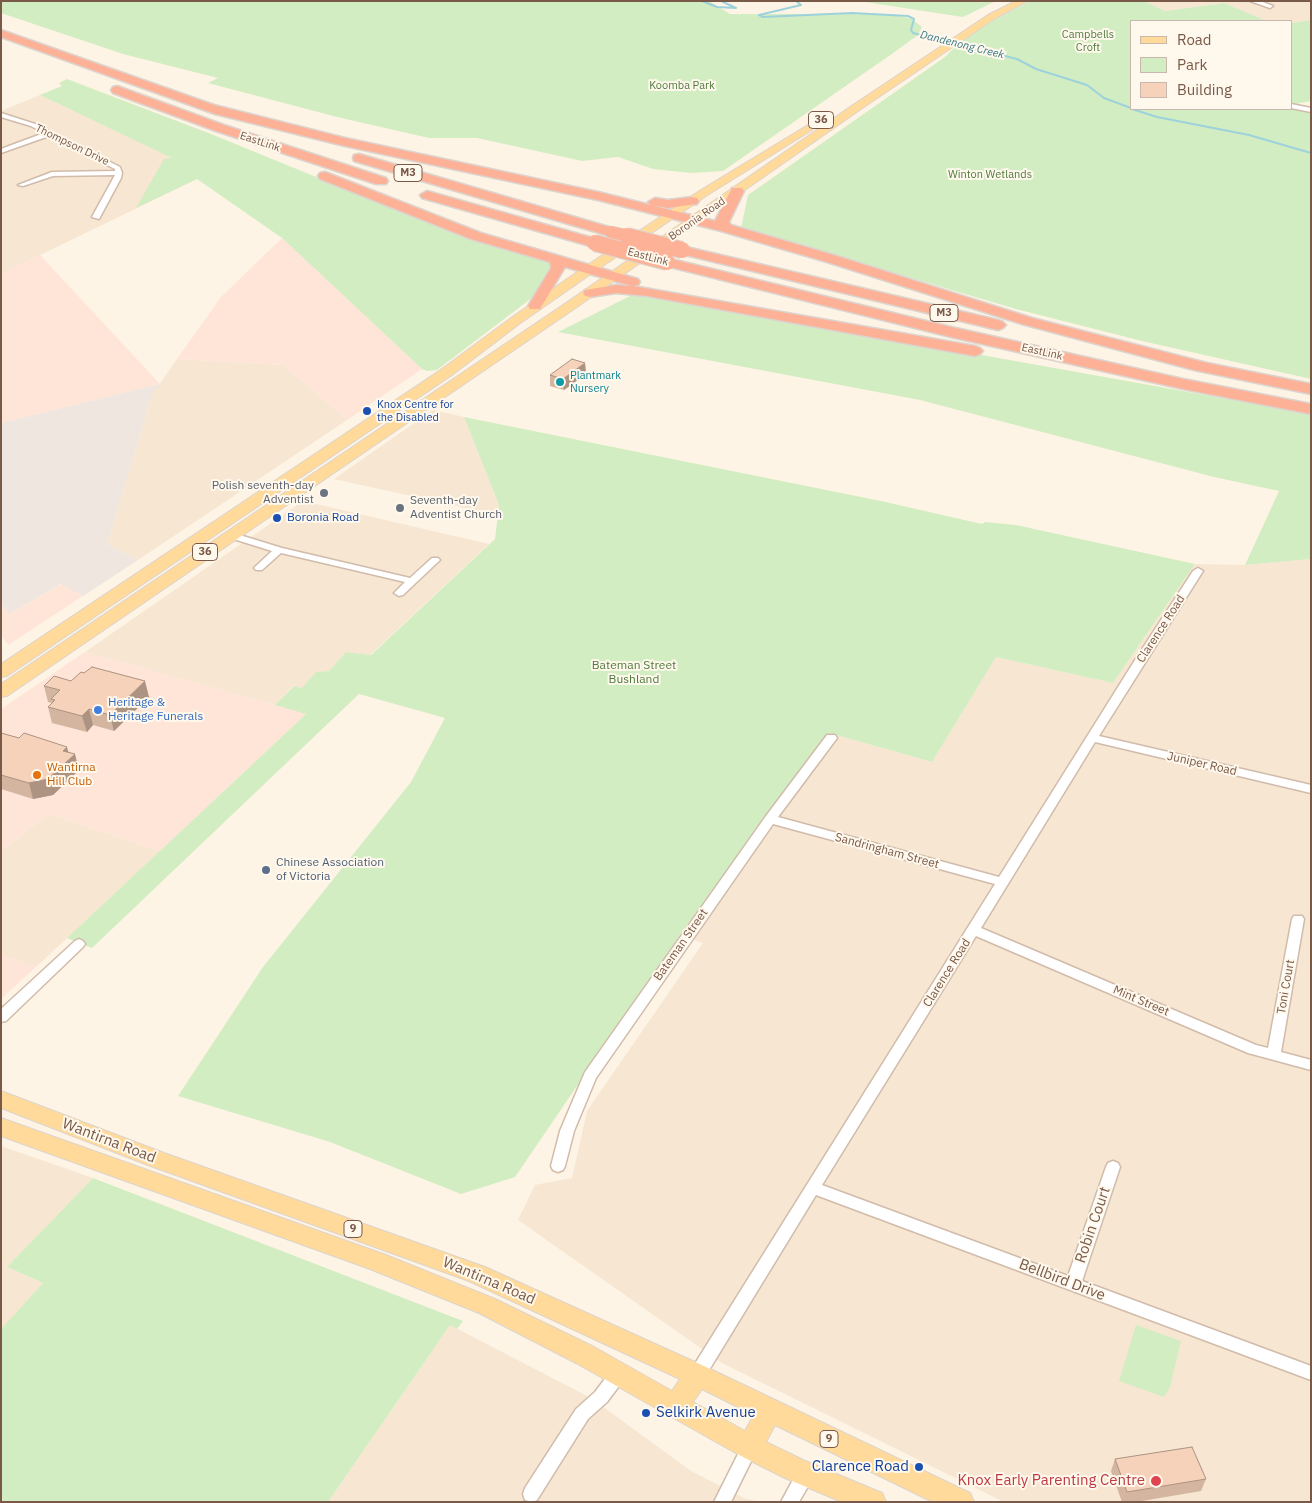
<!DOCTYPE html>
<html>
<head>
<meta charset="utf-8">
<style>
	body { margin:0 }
	#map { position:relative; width:1312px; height:1503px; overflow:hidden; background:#fef4e5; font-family:"IBM Plex Sans",sans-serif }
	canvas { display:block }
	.frame { position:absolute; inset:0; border:2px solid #795948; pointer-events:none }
	.legend { position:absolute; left:1130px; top:20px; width:162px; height:90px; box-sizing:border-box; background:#fff8ed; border:1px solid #c9b8ab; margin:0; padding:6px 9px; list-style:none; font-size:15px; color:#795948 }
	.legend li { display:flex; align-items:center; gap:10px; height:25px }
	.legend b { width:25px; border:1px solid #c9b8ab }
</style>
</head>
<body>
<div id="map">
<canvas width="1312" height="1503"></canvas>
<div class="frame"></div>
<ul class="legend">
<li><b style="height:6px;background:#ffda9b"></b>Road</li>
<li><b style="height:14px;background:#d3edc2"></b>Park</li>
<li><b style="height:14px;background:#f6d2ba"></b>Building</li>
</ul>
</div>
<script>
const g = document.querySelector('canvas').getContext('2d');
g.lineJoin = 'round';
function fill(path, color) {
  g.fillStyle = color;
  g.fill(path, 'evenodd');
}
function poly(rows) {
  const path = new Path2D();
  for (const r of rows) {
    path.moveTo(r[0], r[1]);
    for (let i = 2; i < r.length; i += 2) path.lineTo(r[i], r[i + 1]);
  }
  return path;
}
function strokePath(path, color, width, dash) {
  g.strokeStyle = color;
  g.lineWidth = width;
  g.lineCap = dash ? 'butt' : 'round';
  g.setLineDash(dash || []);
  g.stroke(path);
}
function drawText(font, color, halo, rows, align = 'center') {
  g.font = font + ' "IBM Plex Sans",sans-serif';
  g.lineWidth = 4;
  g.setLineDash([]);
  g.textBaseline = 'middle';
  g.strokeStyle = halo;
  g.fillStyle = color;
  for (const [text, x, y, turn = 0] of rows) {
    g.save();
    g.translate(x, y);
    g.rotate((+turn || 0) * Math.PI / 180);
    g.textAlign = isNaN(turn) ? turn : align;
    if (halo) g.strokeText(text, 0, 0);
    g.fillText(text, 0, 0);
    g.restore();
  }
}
const residential = poly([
	[1144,1,1311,1,1311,20,1291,23,1291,21,1267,21,1224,3,1165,11],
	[40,95,169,156,197,179,1,274,1,111],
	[177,359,283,365,347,420,138,560,107,544,152,395],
	[433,410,464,417,499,505,498,515,334,479],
	[303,501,489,544,370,655,346,652,329,671,316,672,302,688,293,686,275,705,85,652],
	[1311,559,1311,1502,1004,1502,722,1363,518,1220,535,1185,572,1178,587,1111,703,943,680,935,768,811,829,733,932,762,996,657,1113,683,1195,564,1245,565],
	[49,814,160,851,36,967,1,955,1,851],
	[1,1146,93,1178,7,1267,43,1283,1,1329],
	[450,1325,591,1398,691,1471,744,1498,759,1502,328,1502]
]);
const commercial = poly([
	[282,238,422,369,347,420,283,365,177,359,221,297],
	[40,255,160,384,1,423,1,274],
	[62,584,83,596,8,645,1,635,1,603,9,614],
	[85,652,275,705,307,713,160,851,49,814,1,851,1,709],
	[1,955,36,967,1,999]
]);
const industrial = poly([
	[160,384,152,395,107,544,138,560,83,596,61,584,9,614,1,603,1,423]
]);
const green = poly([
	[1,1,709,1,730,14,893,14,912,19,922,27,918,35,889,56,723,171,691,173,653,169,618,157,582,161,477,138,429,138,337,117,208,83,218,78,123,54,1,13],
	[858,1,996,1,963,17],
	[1030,1,1144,1,1165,11,1224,3,1267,21,1131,21,1131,109,1291,108,1311,113,1311,379,1142,341,1016,309,741,228,748,195,945,57,959,43,992,21],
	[1311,20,1311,101,1291,105,1291,23],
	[67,79,211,134,424,221,497,247,550,263,553,268,537,294,437,370,427,371,422,369,282,238,197,179,136,208,164,159,172,158,40,95,62,86,59,83],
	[636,293,1311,414,1311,559,1245,565,1279,491,1214,477,920,400,558,332],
	[464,417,881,501,982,524,985,522,1016,525,1195,564,1113,683,996,657,932,762,829,733,680,935,515,1177,461,1194,330,1142,178,1096,263,967,411,782,445,718,359,694,92,948,67,938,306,714,275,705,294,686,302,688,316,672,329,671,346,652,371,655,495,539,499,505],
	[93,1178,463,1321,457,1329,450,1325,328,1502,1,1502,1,1329,43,1283,7,1267],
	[1136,1325,1181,1341,1170,1387,1164,1397,1119,1381]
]);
const stream = poly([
	[702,1,717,7,736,8,721,1],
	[796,1,801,5,759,15,763,17,852,13,908,16,914,19,911,30,913,33,1017,59,1036,69,1087,85,1104,98,1131,108],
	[1132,109,1157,117,1249,135,1311,153]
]);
const street = poly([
	[1250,1,1260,1,1273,6,1270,8,1250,1],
	[1291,104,1311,108,1311,112,1291,108,1291,104],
	[1,113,35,124,120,167,122,173,121,178,99,219,92,217,115,175,53,176,23,186,18,185,52,172,115,171,115,169,49,136,1,153,1,149,44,133,31,126,1,117,1,113],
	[230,532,282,548,410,578,432,558,438,558,440,560,403,595,399,596,394,593,405,582,281,553,262,570,256,570,254,568,256,566,272,551,227,537,225,535,227,533,230,532],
	[1198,568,1203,571,1099,736,1311,785,1311,793,1095,742,981,928,1256,1045,1268,1048,1292,919,1294,916,1302,916,1304,919,1281,1052,1311,1060,1311,1070,1248,1053,976,936,822,1185,1068,1276,1106,1167,1108,1163,1113,1161,1118,1163,1120,1167,1082,1281,1311,1366,1311,1380,816,1195,703,1380,697,1382,691,1380,689,1375,691,1370,995,884,773,824,596,1078,574,1131,565,1166,563,1170,558,1172,553,1170,551,1166,560,1131,585,1072,766,816,827,735,835,735,837,738,778,817,999,877,1135,660,1193,571,1198,568],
	[79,939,83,941,85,944,83,947,6,1021,1,1022,1,1009,75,941,79,939],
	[619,1366,625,1368,627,1373,625,1378,607,1402,588,1419,537,1500,532,1502,525,1500,523,1494,525,1488,576,1409,595,1392,613,1368,619,1366],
	[750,1439,756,1442,758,1447,731,1502,714,1502,744,1442,750,1439],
	[811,1468,817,1470,819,1476,817,1482,807,1488,799,1502,781,1502,795,1476,811,1468]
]);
const primary = poly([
	[1016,1,1027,1,994,19,861,109,574,309,7,696,1,697,1,684,566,303,853,105,988,15,1016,1],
	[808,125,813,128,812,130,709,194,588,276,519,324,452,375,7,676,1,677,1,664,442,369,511,318,580,270,701,190,808,125],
	[1,1091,164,1153,485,1267,706,1367,970,1493,974,1502,933,1502,775,1425,766,1442,803,1460,882,1493,886,1502,842,1502,785,1478,741,1456,576,1363,479,1313,370,1269,1,1136,1,1118,386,1255,495,1299,594,1347,672,1391,680,1379,469,1281,148,1165,1,1108,1,1091],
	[702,1389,754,1415,745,1431,693,1402,702,1389]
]);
const highway = poly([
	[1,30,214,105,345,138,598,192,715,221,732,188,742,188,744,191,729,222,731,225,837,256,1032,318,1207,363,1311,384,1311,394,1194,370,1022,324,827,262,721,231,598,200,345,146,215,114,1,37,1,30],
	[117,86,224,125,386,178,388,181,386,184,376,184,216,131,113,93,111,90,113,87,117,86],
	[359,154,616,229,618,232,611,236,606,235,354,161,353,158,354,155,359,154],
	[325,172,481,233,638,279,640,282,638,285,633,286,975,346,980,348,983,351,980,354,975,356,647,296,616,293,590,297,585,296,583,293,585,290,616,285,632,286,565,267,540,309,530,309,528,306,551,268,550,262,471,239,320,179,318,176,320,173,325,172],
	[427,191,600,240,602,243,600,246,590,246,422,198,420,195,427,191],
	[692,197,697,198,699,201,697,204,668,208,650,205,648,202,655,198,668,200,692,197],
	[682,246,998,320,1003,322,1006,325,1003,328,998,330,677,253,675,250,677,247,682,246],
	[667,258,951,327,1183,379,1311,404,1311,414,1183,389,951,337,662,265,660,262,662,259,667,258]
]);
const highwayBridgeFar1 = poly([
	[611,232,632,237]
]);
const highwayBridge = poly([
	[627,236,682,250],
	[595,243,667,262]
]);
const wall = poly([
	[585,363,586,374,564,390,550,386,550,375],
	[71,681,149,697,114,731,93,725,87,732,52,723,48,707,52,703,48,702,44,686],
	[1,733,69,752,79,770,53,795,33,799,1,789],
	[1115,1459,1206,1479,1201,1491,1136,1502,1122,1502,1111,1471]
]);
const shadedWall = poly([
	[585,363,586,374,564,390,563,379],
	[145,681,149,697,114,731,110,715],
	[89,709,93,725,87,732,82,716],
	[67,747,70,758,75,754,79,770,53,795,33,799,29,783]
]);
const building = poly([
	[572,359,585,363,563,379,550,375,572,359],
	[92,667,145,681,110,715,89,709,82,716,48,707,55,700,51,699,60,690,44,686,54,676,71,681,81,672,84,673,92,667],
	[1,733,19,738,24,733,67,747,63,751,75,754,48,779,29,783,1,775,1,733],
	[1192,1447,1206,1479,1127,1492,1115,1459,1192,1447]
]);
const markers = [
	[560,382,5,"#0f9aa8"],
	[367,411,5,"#1a4fb4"],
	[324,493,5,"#6b7280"],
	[400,508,5,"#6b7280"],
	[277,518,5,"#1a4fb4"],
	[98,710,5,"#3f7fe0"],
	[37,775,5,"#e8710a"],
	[266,870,5,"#5c6f8a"],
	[646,1413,5,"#1a4fb4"],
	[919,1467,5,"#1a4fb4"],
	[1156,1481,6,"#e0444e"]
];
const farParknames = [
	["Campbells",1088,35],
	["Croft",1088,48],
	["Koomba Park",682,86],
	["Winton Wetlands",990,175]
];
const farWaternames = [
	["Dandenong Creek",962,45,14]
];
const shields = [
	[821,120,25],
	[408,173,28],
	[944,313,28],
	[205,552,25],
	[353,1229,18],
	[829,1439,18]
];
const shieldNames = [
	["36",821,120],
	["M3",408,173],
	["M3",944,313],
	["36",205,552],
	["9",353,1229],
	["9",829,1439]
];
const farStreetnames = [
	["EastLink",260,142,18],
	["Thompson Drive",72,145,26],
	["Boronia Road",697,219,-35],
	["EastLink",648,257,15],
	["EastLink",1042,352,13]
];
const farCulturenames = [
	["Plantmark",570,376],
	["Nursery",570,389]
];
const farTransitnames = [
	["Knox Centre for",377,405],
	["the Disabled",377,418]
];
const worshipNames = [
	["Polish seventh-day",314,486],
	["Adventist",314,500],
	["Seventh-day",410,501,"left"],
	["Adventist Church",410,515,"left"]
];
const transitNames = [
	["Boronia Road",287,518]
];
const streetNames = [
	["Clarence Road",1161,629,-57],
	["Juniper Road",1202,764,13],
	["Sandringham Street",887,851,15],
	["Bateman Street",681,945,-55],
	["Clarence Road",947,973,-58],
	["Toni Court",1286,987,-80],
	["Mint Street",1141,1001,23]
];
const parkNames = [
	["Bateman Street",634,666],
	["Bushland",634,680]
];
const shopNames = [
	["Heritage &",108,703],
	["Heritage Funerals",108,717]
];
const foodNames = [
	["Wantirna",47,768],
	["Hill Club",47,782]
];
const serviceNames = [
	["Chinese Association",276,863],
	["of Victoria",276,877]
];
const nearStreetnames = [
	["Wantirna Road",109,1141,21],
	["Robin Court",1093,1225,-71],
	["Bellbird Drive",1062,1280,21],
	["Wantirna Road",489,1281,23]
];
const nearTransitnames = [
	["Selkirk Avenue",656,1413],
	["Clarence Road",909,1467,"right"]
];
const nearHealthnames = [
	["Knox Early Parenting Centre",1145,1481]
];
fill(residential, '#f6e6d2');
fill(commercial, '#ffe4d8');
fill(industrial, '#eee6df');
fill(green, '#d3edc2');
strokePath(stream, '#9dd2dc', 2);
strokePath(street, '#d1bbaa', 3);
strokePath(primary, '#dcd4cf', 2);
strokePath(highway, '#dcd4cf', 3);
fill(street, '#fff');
fill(primary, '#ffda9b');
fill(highway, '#fdb297');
strokePath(highwayBridgeFar1, '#dcd4cf', 13, []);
strokePath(highwayBridge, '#dcd4cf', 18, []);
strokePath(highwayBridgeFar1, '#fdb297', 12);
strokePath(highwayBridge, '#fdb297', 16);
fill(wall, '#d4b5a0');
fill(shadedWall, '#ac9382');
fill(building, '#f6d2ba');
strokePath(building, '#ac9382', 1);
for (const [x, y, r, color] of markers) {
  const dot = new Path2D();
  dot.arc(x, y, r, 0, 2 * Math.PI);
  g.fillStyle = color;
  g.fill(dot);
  strokePath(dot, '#fff8ed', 2);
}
drawText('11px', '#4e7a3c', '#fff8ed', farParknames);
drawText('italic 11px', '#3c7b87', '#fff8ed', farWaternames);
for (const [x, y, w] of shields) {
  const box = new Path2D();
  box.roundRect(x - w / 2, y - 8.5, w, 17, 4);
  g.fillStyle = '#fff8ed';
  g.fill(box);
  strokePath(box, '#795948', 1);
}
drawText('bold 11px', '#795948', null, shieldNames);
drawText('11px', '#795948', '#fff8ed', farStreetnames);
drawText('11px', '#0d838f', '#fff8ed', farCulturenames, 'left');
drawText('11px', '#164399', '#fff8ed', farTransitnames, 'left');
drawText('12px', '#5b616d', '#fff8ed', worshipNames, 'right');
drawText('12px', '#164399', '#fff8ed', transitNames, 'left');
drawText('12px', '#795948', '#fff8ed', streetNames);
drawText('12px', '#4e7a3c', '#fff8ed', parkNames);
drawText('12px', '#366cbe', '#fff8ed', shopNames, 'left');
drawText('12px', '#c56008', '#fff8ed', foodNames, 'left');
drawText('12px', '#4e5e75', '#fff8ed', serviceNames, 'left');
drawText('15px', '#795948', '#fff8ed', nearStreetnames);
drawText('15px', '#164399', '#fff8ed', nearTransitnames, 'left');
drawText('15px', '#be3a42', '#fff8ed', nearHealthnames, 'right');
</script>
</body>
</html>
